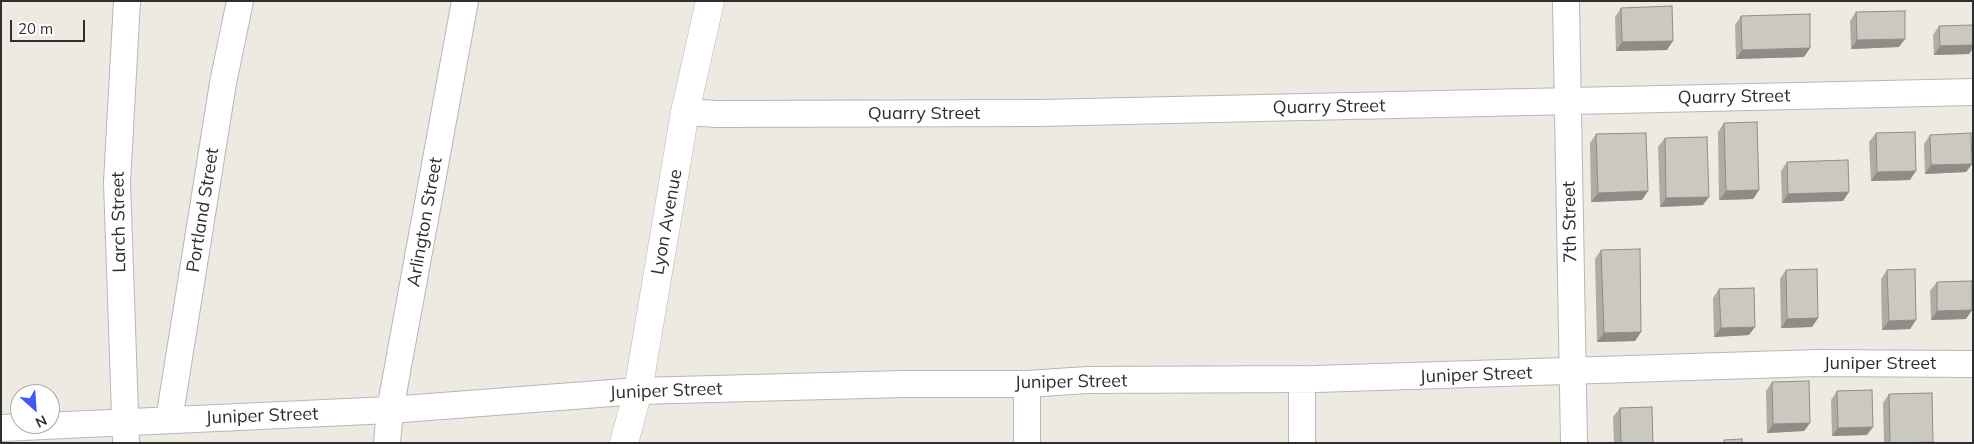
<!DOCTYPE html>
<html>
<head>
<meta charset="utf-8">
<style>
	body { margin:0 }
	#map { position:relative; width:1974px; height:444px; overflow:hidden; background:#efeae1; font-family:Mulish,sans-serif }
	canvas { display:block }
	.frame { position:absolute; inset:0; border:2px solid #2e2e2e; pointer-events:none }
	.north { position:absolute; left:10px; top:384px; width:50px; height:50px; box-sizing:border-box; background:#fff; border:1px solid #ababab; border-radius:50%; rotate:154deg; font-size:14px; font-weight:700; line-height:20px; text-align:center; color:#2e2e2e }
	.north::after { content:''; display:block; margin:auto; width:18px; height:22px; background:#4158fb; clip-path:polygon(50% 0,100% 100%,50% 72%,0 100%) }
	.scale { position:absolute; left:10px; top:20px; width:75px; height:22px; box-sizing:border-box; border:2px solid #2e2e2e; border-top:0; padding-left:6px; font-size:15px; line-height:18px; white-space:nowrap; color:#2e2e2e; -webkit-text-stroke:4px #fff; paint-order:stroke }
</style>
</head>
<body>
<div id="map">
<canvas width="1974" height="444"></canvas>
<div class="frame"></div>
<div class="north">N</div>
<div class="scale">20 m</div>
</div>
<script>
const g = document.querySelector('canvas').getContext('2d');
g.lineJoin = 'round';
function poly(rows) {
  const path = new Path2D();
  for (const r of rows) {
    path.moveTo(r[0], r[1]);
    for (let i = 2; i < r.length; i += 2) path.lineTo(r[i], r[i + 1]);
  }
  return path;
}
function strokePath(path, color, width, dash) {
  g.strokeStyle = color;
  g.lineWidth = width;
  g.lineCap = dash ? 'butt' : 'round';
  g.setLineDash(dash || []);
  g.stroke(path);
}
function fill(path, color) {
  g.fillStyle = color;
  g.fill(path, 'evenodd');
}
function drawText(font, color, halo, rows, align = 'center') {
  g.font = font + ' Mulish,sans-serif';
  g.lineWidth = 4.5;
  g.setLineDash([]);
  g.textBaseline = 'middle';
  g.strokeStyle = halo;
  g.fillStyle = color;
  for (const [text, x, y, turn = 0] of rows) {
    g.save();
    g.translate(x, y);
    g.rotate((+turn || 0) * Math.PI / 180);
    g.textAlign = isNaN(turn) ? turn : align;
    if (halo) g.strokeText(text, 0, 0);
    g.fillText(text, 0, 0);
    g.restore();
  }
}
const minor = poly([
	[1566,1,1574,443],
	[685,112,717,114,1039,113,1973,92],
	[1302,379,1302,443],
	[1027,384,1027,443],
	[169,420,223,83,240,1],
	[1,428,390,410,638,391,903,384,1027,384,1087,380,1316,379,1816,363,1973,364],
	[126,443,117,182,127,1],
	[387,443,390,410,465,1]
]);
const tertiary = poly([
	[624,443,638,391,685,112,710,1]
]);
const wall = poly([
	[1621,8,1667,50,1616,51,1615,17],
	[1856,12,1899,47,1851,49,1850,21],
	[1741,16,1810,48,1804,57,1736,59,1735,25],
	[1939,26,1973,45,1973,48,1969,54,1934,55,1933,35],
	[1724,123,1759,190,1753,199,1719,200,1718,132],
	[1876,133,1910,180,1871,181,1869,142],
	[1596,134,1642,200,1591,202,1590,143],
	[1930,135,1972,164,1966,172,1925,174,1924,144],
	[1665,138,1703,205,1660,207,1658,147],
	[1787,162,1843,201,1782,203,1781,171],
	[1601,250,1641,332,1635,341,1597,342,1595,259],
	[1786,270,1818,318,1812,327,1781,328,1780,279],
	[1887,270,1916,320,1910,329,1882,330,1881,279],
	[1937,282,1966,319,1931,320,1930,291],
	[1719,289,1749,335,1714,337,1713,298],
	[1772,382,1810,423,1804,431,1767,433,1766,391],
	[1837,391,1867,435,1832,436,1831,400],
	[1889,394,1933,443,1884,443,1883,403],
	[1620,408,1653,443,1614,443,1613,417]
]);
const shadedWall = poly([
	[1905,39,1899,47,1851,49,1857,40],
	[1673,41,1667,50,1616,51,1622,42],
	[1973,45,1973,48,1969,54,1934,55,1940,46],
	[1810,48,1804,57,1736,59,1742,50],
	[1972,164,1966,172,1925,174,1931,165],
	[1916,171,1910,180,1871,181,1877,172],
	[1759,190,1753,199,1719,200,1726,191],
	[1648,191,1642,200,1591,202,1598,193],
	[1849,192,1843,201,1782,203,1788,194],
	[1709,197,1703,205,1660,207,1666,198],
	[1972,310,1966,319,1931,320,1937,311],
	[1818,318,1812,327,1781,328,1787,319],
	[1916,320,1910,329,1882,330,1889,321],
	[1755,327,1749,335,1714,337,1721,328],
	[1641,332,1635,341,1597,342,1604,333],
	[1810,423,1804,431,1767,433,1773,424],
	[1873,427,1867,435,1832,436,1838,428]
]);
const building = poly([
	[1672,6,1673,41,1622,42,1621,8,1672,6],
	[1905,11,1905,39,1857,40,1856,12,1905,11],
	[1810,14,1810,48,1742,50,1741,16,1810,14],
	[1973,25,1973,45,1940,46,1939,26,1973,25],
	[1757,122,1759,190,1726,191,1724,123,1757,122],
	[1915,132,1916,171,1877,172,1876,133,1915,132],
	[1646,133,1648,191,1598,193,1596,134,1646,133],
	[1971,133,1972,164,1931,165,1930,135,1971,133],
	[1707,137,1709,197,1666,198,1665,138,1707,137],
	[1848,160,1849,192,1788,194,1787,162,1848,160],
	[1640,249,1641,332,1604,333,1601,250,1640,249],
	[1817,269,1818,318,1787,319,1786,270,1817,269],
	[1915,269,1916,320,1889,321,1887,270,1915,269],
	[1972,281,1972,310,1937,311,1937,282,1972,281],
	[1754,288,1755,327,1721,328,1719,289,1754,288],
	[1809,381,1810,423,1773,424,1772,382,1809,381],
	[1872,390,1873,427,1838,428,1837,391,1872,390],
	[1932,393,1933,442,1890,443,1889,394,1932,393],
	[1652,407,1653,443,1621,443,1620,408,1652,407],
	[1742,439,1742,443,1724,443,1724,440,1742,439]
]);
const streetNames = [
	["Quarry Street",1734,97,-1],
	["Quarry Street",1329,107,-1],
	["Quarry Street",924,114],
	["Portland Street",203,210,-81],
	["Larch Street",119,222,-91],
	["Arlington Street",425,222,-80],
	["Lyon Avenue",667,222,-80],
	["7th Street",1570,222,-91],
	["Juniper Street",1880,364],
	["Juniper Street",1476,375,-2],
	["Juniper Street",1071,382,-1],
	["Juniper Street",666,391,-2],
	["Juniper Street",262,416,-2]
];
strokePath(minor, '#b4b6c1', 28);
strokePath(tertiary, '#b4b6c1', 29);
strokePath(minor, '#fff', 26);
strokePath(tertiary, '#fff', 28);
fill(wall, '#afaca4');
fill(shadedWall, '#8e8c86');
fill(building, '#cbc8bf');
strokePath(building, '#8e8c86', 1);
drawText('18px', '#2e2e2e', '#fff', streetNames);
</script>
</body>
</html>
